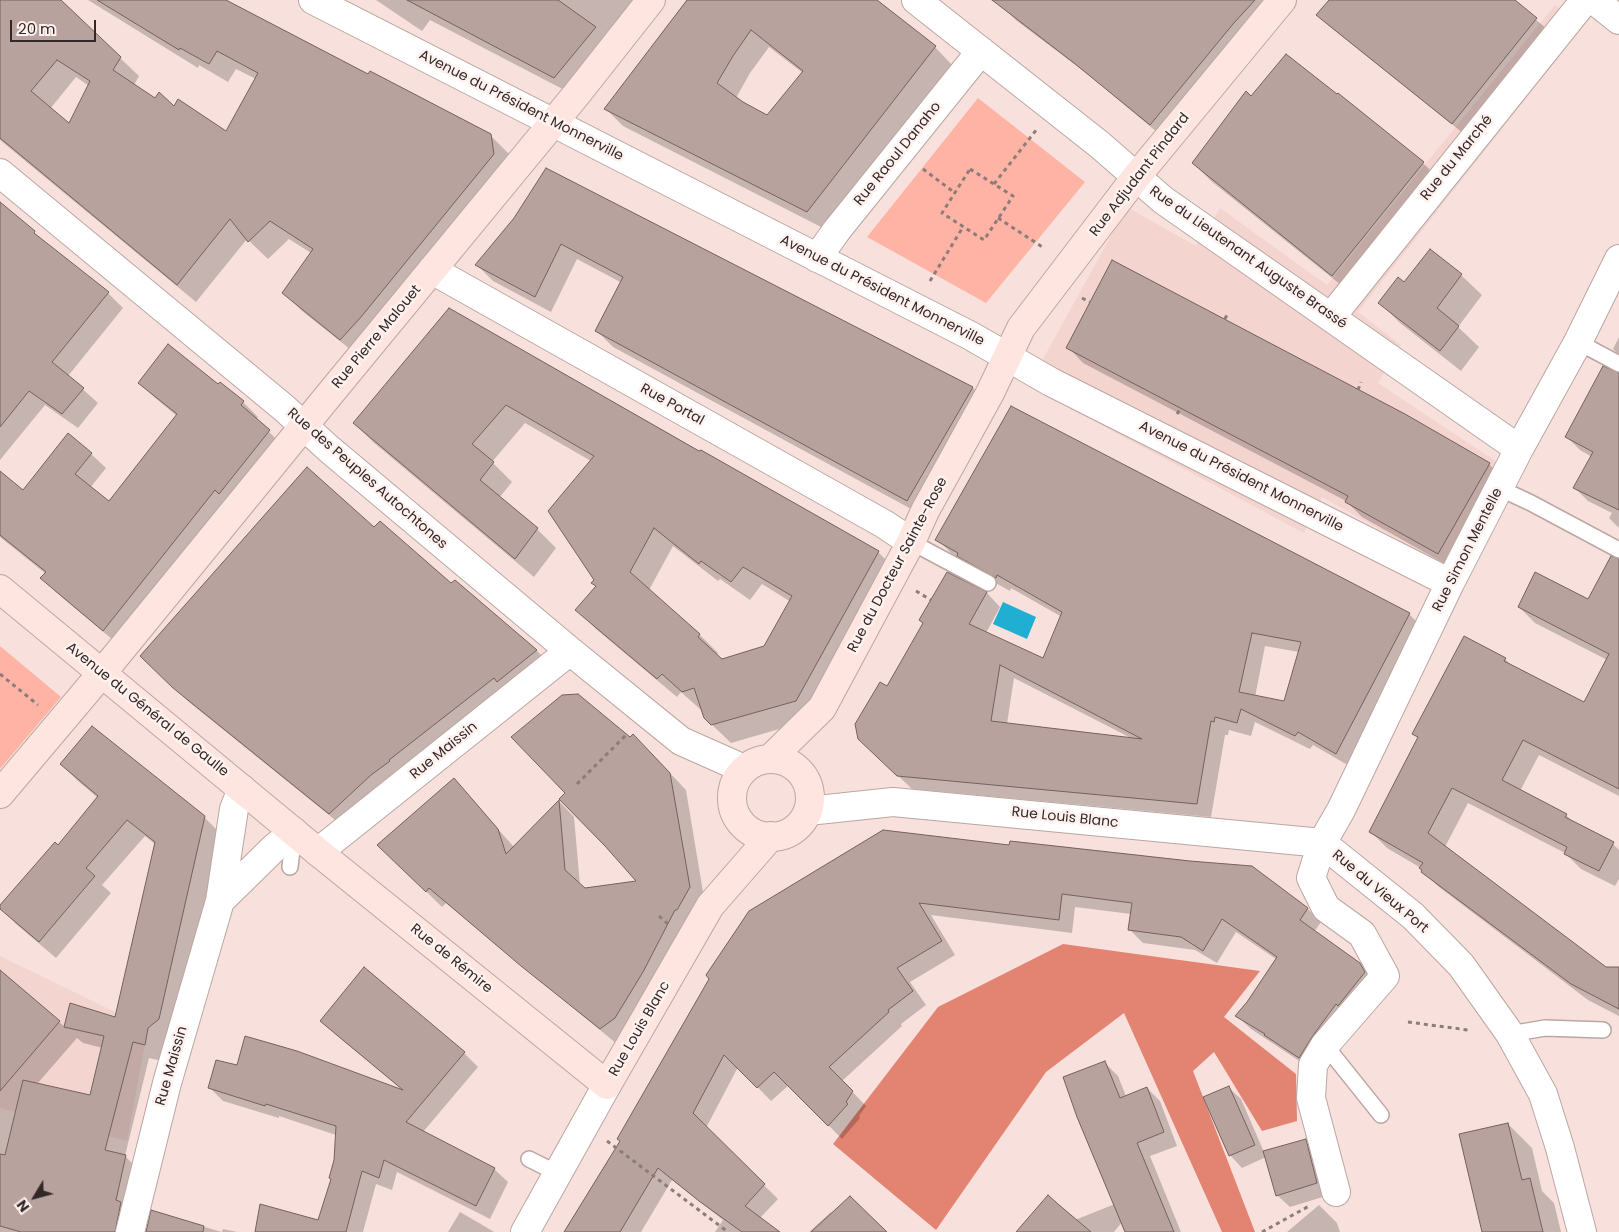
<!DOCTYPE html>
<html>
<head>
<meta charset="utf-8">
<style>
	body { margin:0 }
	#map { position:relative; width:1619px; height:1232px; overflow:hidden; background:#f8e1dd; font-family:Poppins,sans-serif }
	canvas { display:block }
	.north { position:absolute; left:10px; top:1172px; width:50px; height:50px; -webkit-text-stroke:4px #fff1ee; paint-order:stroke; rotate:233deg; font-size:14px; font-weight:700; line-height:20px; text-align:center; color:#312827 }
	.north::after { content:''; display:block; margin:auto; width:18px; height:22px; background:#312827; clip-path:polygon(50% 0,100% 100%,50% 72%,0 100%) }
	.scale { position:absolute; left:10px; top:20px; width:86px; height:22px; box-sizing:border-box; border:2px solid #312827; border-top:0; padding-left:6px; font-size:15px; line-height:18px; white-space:nowrap; color:#312827; -webkit-text-stroke:4px #fff1ee; paint-order:stroke }
</style>
</head>
<body>
<div id="map">
<canvas width="1619" height="1232"></canvas>
<div class="north">N</div>
<div class="scale">20 m</div>
</div>
<script>
const g = document.querySelector('canvas').getContext('2d');
g.lineJoin = 'round';
function fill(path, color) {
  g.fillStyle = color;
  g.fill(path, 'evenodd');
}
function poly(rows) {
  const path = new Path2D();
  for (const r of rows) {
    if (r.length === 3) {
      path.moveTo(r[0] + r[2], r[1]);
      path.arc(r[0], r[1], r[2], 0, 2 * Math.PI);
      continue;
    }
    path.moveTo(r[0], r[1]);
    for (let i = 2; i < r.length; i += 2) path.lineTo(r[i], r[i + 1]);
  }
  return path;
}
function strokePath(path, color, width, dash) {
  g.strokeStyle = color;
  g.lineWidth = width;
  g.lineCap = dash ? 'butt' : 'round';
  g.setLineDash(dash || []);
  g.stroke(path);
}
function drawText(font, color, halo, rows, align = 'center') {
  g.font = font + ' Poppins,sans-serif';
  g.lineWidth = 5;
  g.setLineDash([]);
  g.textBaseline = 'middle';
  g.strokeStyle = halo;
  g.fillStyle = color;
  for (const [text, x, y, turn = 0] of rows) {
    g.save();
    g.translate(x, y);
    g.rotate((+turn || 0) * Math.PI / 180);
    g.textAlign = isNaN(turn) ? turn : align;
    if (halo) g.strokeText(text, 0, 0);
    g.fillText(text, 0, 0);
    g.restore();
  }
}
const built = poly([
	[1555,5,1582,27,1358,312,1401,345,1378,383,1500,464,1445,566,1322,497,1304,533,1028,386,1127,207,1196,246,1220,208,1327,285],
	[0,956,148,1028,127,1141,0,1108]
]);
const green = poly([
	[978,98,1085,182,986,303,867,237],
	[0,646,61,697,0,769]
]);
const forest = poly([
	[1063,944,1260,971,1224,1017,1296,1074,1297,1121,1262,1131,1214,1052,1193,1071,1255,1232,1222,1232,1124,1013,1046,1072,936,1230,833,1144,938,1007]
]);
const water = poly([
	[1003,602,1036,617,1027,639,993,624]
]);
const shadow = poly([
	[0,0,59,0,139,76,134,85,155,99,226,133,256,79,236,69,228,82,199,65,198,68,88,0,224,0,369,75,490,135,509,154,512,173,360,357,302,311,283,292,311,253,289,239,268,259,247,239,196,302,0,140],
	[76,77,89,86,70,125,50,109],
	[376,0,647,0,572,94,430,20,422,31],
	[689,0,875,0,935,47,952,65,825,229,623,126,606,109],
	[769,47,803,73,767,116,736,98,750,73],
	[1009,0,1280,0,1164,138,1090,76,1017,21,1003,7],
	[1331,0,1513,0,1548,30,1464,134,1329,26,1318,15],
	[1252,98,1423,163,1441,181,1351,293,1211,181,1193,163],
	[546,170,973,388,989,404,924,516,613,347,597,331,622,283,577,259,551,312,493,281,477,265,515,218],
	[0,203,47,245,108,293,123,308,68,376,98,403,78,428,45,405,0,460],
	[1461,275,1482,295,1458,327,1479,347,1461,371,1400,323,1380,303,1404,284],
	[449,309,878,552,897,571,814,719,731,743,705,718,701,710,681,692,677,697,596,629,577,610,597,587,591,461,525,423,492,462,512,482,499,498,537,529,556,548,534,577,373,442,354,423],
	[673,546,718,581,720,579,750,600,762,584,791,602,764,647,722,661,716,656,718,653,699,634,649,590],
	[1619,337,1619,355,1613,349],
	[1068,347,1489,464,1504,479,1454,569,1362,517,1346,501,1083,363],
	[1619,375,1619,528,1609,518,1612,513,1588,501,1575,488,1592,457,1580,450,1567,437],
	[139,382,218,386,220,383,243,402,258,417,256,420,284,446,119,645,57,593,42,578,46,574,0,537,0,473,24,492,91,454,106,468,90,488,109,503,177,416,154,397],
	[374,529,451,584,455,581,537,651,551,665,345,828,189,702,156,671],
	[937,539,1409,614,1423,628,1351,767,1313,745,1310,749,1255,722,1251,736,1229,730,1228,735,1225,735,1211,817,912,789,874,753,887,687,924,624,948,574,987,593,1000,607,986,633,1043,660,1062,617,1011,588,1010,591,972,570,964,561,951,553],
	[1265,646,1299,652,1284,703,1255,697],
	[1014,678,1131,738,1007,724],
	[1619,572,1619,666,1535,623,1519,607,1589,600],
	[1505,659,1512,666,1584,704,1619,674,1619,796,1539,755,1520,791,1566,815,1574,823,1610,841,1619,850,1619,879,1615,886,1581,869,1565,853,1468,803,1445,847,1619,978,1619,1016,1588,1000,1439,887,1423,872,1421,868,1387,848,1371,832,1419,739,1413,734],
	[630,739,649,751,686,790,705,904,617,1044,446,903,442,907,395,861,454,780,514,847,559,801,574,817,580,885,584,889,639,882],
	[61,764,204,817,221,834,175,1036,162,1061,149,1058,125,1156,142,1173,135,1232,0,1232,0,972,65,1027,71,1005,116,1019,156,845,145,836,102,885,111,893,56,958,16,924,0,907,59,847,98,798,78,781],
	[77,1038,83,1043,103,1048,91,1097,37,1084],
	[884,831,1307,908,1321,922,1314,932,1359,964,1373,978,1313,1070,1251,1029,1237,1016,1248,1002,1276,959,1236,932,1217,963,1195,950,1143,943,1130,930,1131,914,1075,907,1072,933,931,915,955,955,910,982,926,1005,901,1024,902,1026,842,1081,866,1106,859,1116,860,1118,842,1139,789,1085,771,1101,738,1067,706,1128,778,1199,760,1218,778,1232,715,1232,723,1220,672,1180,641,1232,565,1232],
	[364,969,464,1053,478,1067,423,1132,494,1169,508,1182,490,1219,397,1172,392,1190,376,1184,363,1232,256,1232,317,1226,332,1179,335,1160,336,1135,279,1116,279,1118,223,1101,210,1088,238,1067,404,1091,335,1034,321,1021],
	[1104,1062,1118,1076,1126,1096,1147,1088,1160,1101,1177,1146,1150,1156,1181,1232,1126,1232,1122,1222,1114,1232,1017,1232,1075,1220,1115,1204],
	[1228,1087,1241,1099,1264,1152,1305,1141,1318,1153,1329,1195,1290,1207,1277,1195,1266,1157,1242,1168,1230,1155],
	[1508,1124,1532,1148,1542,1191,1554,1203,1561,1232,1483,1232],
	[1319,1205,1337,1223,1340,1232,1287,1232],
	[152,1212,222,1232,223,1229,237,1232,147,1232],
	[460,1212,491,1230,494,1232,448,1232],
	[831,1212,832,1214,885,1232,809,1232]
]);
const building = poly([
	[0,0,61,0,121,57,113,70,155,98,159,92,174,106,178,99,226,131,258,73,217,51,209,64,180,48,179,50,97,0,226,0,368,74,370,71,491,134,494,154,361,317,340,340,282,293,313,249,270,221,248,242,230,219,177,285,0,138,0,0],
	[57,60,90,81,69,123,31,91,57,60],
	[407,0,558,0,596,27,554,78,407,0],
	[687,0,877,0,936,46,807,212,604,109,687,0],
	[751,30,803,71,767,115,743,102,717,83,733,56,751,30],
	[992,0,1255,0,1233,24,1150,125,1074,63,992,0],
	[1329,0,1515,0,1537,18,1452,124,1316,15,1329,0],
	[1286,54,1337,94,1338,93,1424,162,1332,276,1192,163,1246,91,1251,96,1286,54],
	[546,168,973,387,907,501,595,331,623,277,561,244,535,297,475,265,514,218,546,168],
	[0,202,35,231,34,233,109,292,52,362,84,388,62,414,29,391,0,427,0,202],
	[1430,249,1462,274,1437,308,1459,326,1440,351,1378,303,1398,277,1404,282,1430,249],
	[1112,260,1405,414,1490,463,1438,554,1345,502,1348,496,1066,348,1112,260],
	[449,308,699,451,701,450,879,551,796,701,711,725,704,718,694,688,682,692,662,674,657,679,575,610,596,586,591,583,594,580,548,511,594,456,506,405,472,444,494,462,480,480,538,528,515,559,353,423,449,308],
	[654,528,699,564,701,561,731,582,743,567,792,596,764,646,722,659,698,637,700,634,630,572,654,528],
	[168,344,218,384,220,382,244,401,241,405,270,430,219,494,215,490,103,631,40,578,46,572,0,535,0,471,23,490,68,433,92,453,75,474,109,501,177,414,138,383,168,344],
	[1603,366,1619,373,1619,510,1573,488,1593,452,1565,437,1603,366],
	[1011,406,1410,613,1336,754,1298,732,1295,736,1241,709,1237,723,1215,717,1214,722,1211,721,1197,804,897,776,858,739,855,724,880,682,887,686,923,623,919,620,947,572,987,592,969,624,1043,658,1062,612,997,575,996,578,957,556,958,553,935,540,1011,406],
	[1252,633,1301,642,1284,701,1239,692,1252,633],
	[1000,665,1142,739,991,721,1000,665],
	[307,467,374,527,380,521,451,583,455,580,537,650,497,682,494,678,389,760,390,761,371,775,329,814,173,688,140,656,307,467],
	[1611,556,1619,559,1619,789,1523,740,1502,780,1567,814,1565,817,1614,842,1599,871,1564,854,1567,847,1452,788,1428,833,1606,967,1619,967,1619,1009,1571,984,1421,872,1422,870,1419,868,1423,863,1369,832,1418,737,1412,734,1464,636,1506,658,1504,661,1584,702,1609,654,1518,607,1535,572,1588,599,1611,556],
	[578,694,630,737,633,734,670,773,690,887,677,910,675,910,643,972,615,1018,600,1029,521,966,429,888,426,892,377,845,454,778,498,829,506,854,559,800,565,870,585,888,636,881,605,846,559,799,565,793,511,737,562,695,578,694],
	[92,726,205,816,159,1019,148,1028,145,1045,133,1042,105,1150,126,1155,116,1200,121,1202,115,1232,21,1232,0,1226,0,1154,5,1155,23,1080,90,1095,104,1036,64,1027,70,1003,115,1017,155,842,127,820,86,868,95,876,39,942,0,909,0,905,55,842,58,845,98,796,60,764,92,726],
	[883,830,1009,845,1010,841,1190,861,1252,866,1308,908,1300,920,1360,963,1365,972,1338,1006,1336,1004,1312,1037,1299,1058,1264,1035,1265,1034,1235,1016,1247,1002,1277,957,1222,919,1203,951,1181,937,1128,930,1132,903,1062,894,1059,920,919,903,942,941,897,968,913,991,888,1010,889,1012,829,1067,853,1091,846,1102,848,1104,828,1126,774,1072,757,1088,724,1055,693,1113,765,1184,745,1206,780,1232,742,1232,699,1201,658,1168,620,1232,564,1232,620,1141,617,1139,709,979,706,975,749,911,883,830],
	[364,967,465,1052,406,1122,495,1168,476,1206,384,1160,379,1178,362,1171,346,1232,255,1232,260,1204,318,1220,331,1179,329,1178,334,1160,336,1126,266,1104,265,1106,208,1088,216,1060,237,1065,245,1036,297,1051,403,1090,320,1021,364,967],
	[0,970,60,1021,0,1091,0,970],
	[1105,1061,1120,1098,1147,1087,1164,1132,1137,1143,1174,1232,1125,1232,1077,1117,1063,1077,1105,1061],
	[1229,1086,1255,1145,1229,1156,1203,1097,1229,1086],
	[1508,1123,1522,1180,1530,1178,1543,1232,1482,1232,1459,1134,1508,1123],
	[1306,1139,1317,1183,1276,1196,1263,1151,1306,1139],
	[1048,1195,1058,1204,1091,1232,1016,1232,1048,1195],
	[850,1196,887,1232,811,1232,850,1196],
	[151,1210,204,1226,203,1232,146,1232,151,1210]
]);
const path = poly([
	[923,169,955,193],
	[970,169,1013,196,984,240,942,213,970,169],
	[994,184,1037,129],
	[998,218,1044,248],
	[930,281,963,227],
	[1082,298,1090,302],
	[1225,319,1228,312],
	[1358,390,1361,382],
	[1177,414,1181,408],
	[916,591,931,600],
	[0,674,38,705],
	[577,784,627,734],
	[659,916,668,924],
	[1408,1022,1468,1030],
	[607,1141,728,1232],
	[1262,1232,1311,1205]
]);
const lane = poly([
	[1578,342,1619,364],
	[1499,488,1531,503,1619,550],
	[911,542,988,583],
	[290,867,294,832],
	[1510,1034,1545,1028,1603,1030],
	[1325,1045,1381,1115],
	[529,1159,557,1173]
]);
const street = poly([
	[313,0,971,336,1051,382,1450,583],
	[916,0,1100,145,1163,200,1519,449],
	[1594,0,1619,20],
	[0,173,284,408,329,449,570,651,681,741,744,769],
	[817,258,837,230,981,51],
	[432,270,884,524,911,542],
	[1331,317,1585,0],
	[808,811,893,802,1322,843],
	[1322,843,1413,916,1461,965,1510,1034,1543,1094,1560,1148,1582,1232],
	[318,852,570,651],
	[220,901,274,848,294,832],
	[1336,1192,1311,1098,1313,1065,1325,1045,1385,976,1362,934,1326,908,1311,878,1322,843,1341,810,1450,583,1519,449,1578,342,1619,259],
	[130,1232,167,1083,220,901,234,809,242,789],
	[525,1232,607,1085]
]);
const secondary = poly([
	[0,589,318,852,607,1085,710,906,771,836],
	[770,759,822,708,911,542,925,511,990,393,1021,328,1136,177,1282,0],
	[771,798,39],
	[0,794,102,673,329,395,576,95,651,0]
]);
const streetNames = [
	["Avenue du Président Monnerville",521,106,27],
	["Rue Raoul Danaho",898,154,-51],
	["Rue du Marché",1457,158,-51],
	["Rue Adjudant Pindard",1140,175,-52],
	["Rue du Lieutenant Auguste Brassé",1248,258,35],
	["Avenue du Président Monnerville",882,291,27],
	["Rue Pierre Malouet",377,337,-50],
	["Rue Portal",672,405,29],
	["Avenue du Président Monnerville",1241,477,27],
	["Rue des Peuples Autochtones",367,479,41],
	["Rue Simon Mentelle",1468,550,-63],
	["Rue du Docteur Sainte-Rose",898,565,-62],
	["Avenue du Général de Gaulle",147,710,39],
	["Rue Maissin",444,751,-39],
	["Rue Louis Blanc",1065,818,6],
	["Rue du Vieux Port",1380,892,40],
	["Rue de Rémire",451,959,39],
	["Rue Louis Blanc",640,1029,-60],
	["Rue Maissin",172,1066,-74]
];
fill(built, '#f3d4cf');
fill(green, '#ffb3a4');
fill(forest, '#e38371');
fill(water, '#20aed3');
fill(shadow, '#0003');
fill(building, '#b7a29e');
strokePath(building, '#74615d', 1);
strokePath(lane, '#bba6a1', 18);
strokePath(street, '#bba6a1', 30);
strokePath(secondary, '#bba6a1', 30);
strokePath(path, '#8c7c7a', 3, [4, 4]);
strokePath(lane, '#fff', 15);
strokePath(street, '#fff', 28);
strokePath(secondary, '#fee5e0', 28);
drawText('14px', '#312827', '#fff1ee', streetNames);
</script>
</body>
</html>
